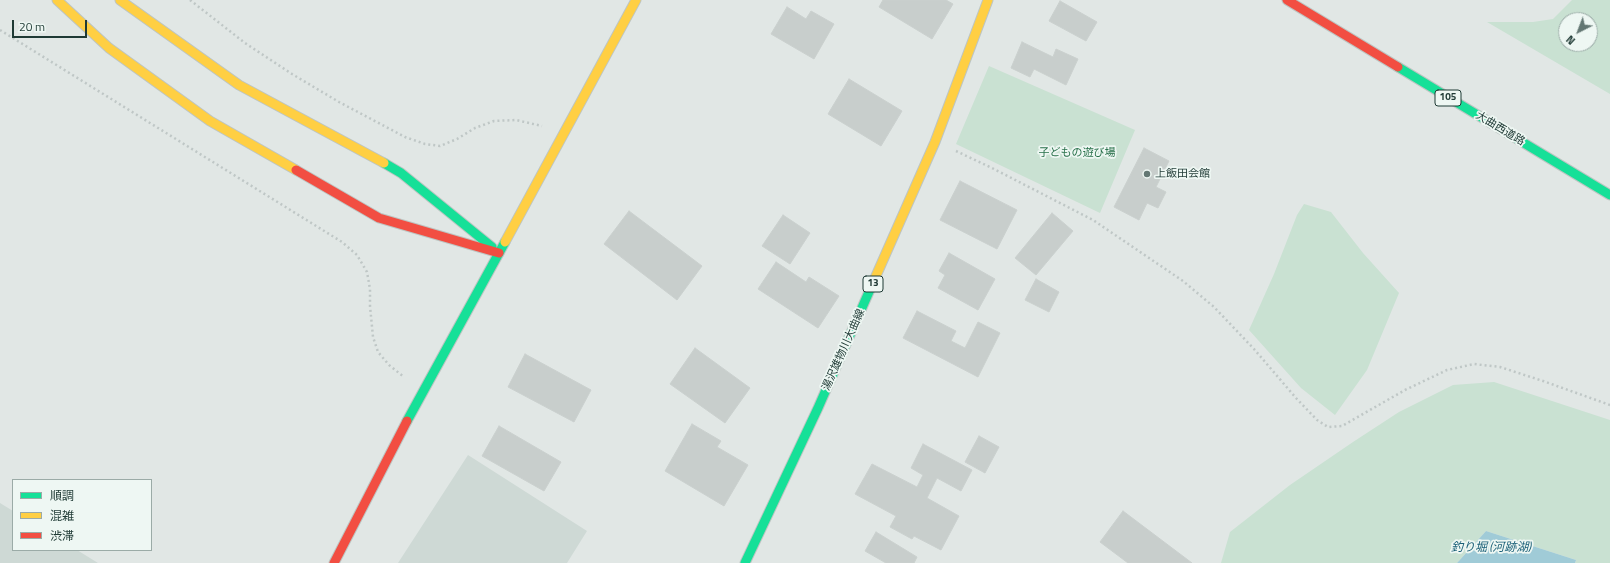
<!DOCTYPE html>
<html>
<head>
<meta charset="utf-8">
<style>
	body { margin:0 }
	#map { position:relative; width:1610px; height:563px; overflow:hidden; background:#e1e7e5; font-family:"Titillium Web","Noto Sans JP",sans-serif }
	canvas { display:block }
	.legend { position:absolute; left:12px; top:479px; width:140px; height:72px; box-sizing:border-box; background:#eef7f3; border:1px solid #9baba7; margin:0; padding:5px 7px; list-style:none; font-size:12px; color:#1f3a35 }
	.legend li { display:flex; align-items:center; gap:8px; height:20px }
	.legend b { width:20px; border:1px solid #9baba7 }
	.north { position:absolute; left:1558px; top:12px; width:40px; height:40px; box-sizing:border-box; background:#eef7f3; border:1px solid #9baba7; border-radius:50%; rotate:222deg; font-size:11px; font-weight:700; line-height:16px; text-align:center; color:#1f3a35 }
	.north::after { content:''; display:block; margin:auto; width:14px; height:18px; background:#637773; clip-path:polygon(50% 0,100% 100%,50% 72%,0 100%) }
	.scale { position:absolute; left:12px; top:20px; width:75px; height:18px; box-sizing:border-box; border:2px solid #1f3a35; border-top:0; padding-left:5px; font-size:12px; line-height:14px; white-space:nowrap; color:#1f3a35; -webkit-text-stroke:3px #eef7f3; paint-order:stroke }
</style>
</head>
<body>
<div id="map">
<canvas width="1610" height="563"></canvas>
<ul class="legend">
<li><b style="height:5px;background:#16e098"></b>順調</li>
<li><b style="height:5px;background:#ffcf43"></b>混雑</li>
<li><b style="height:5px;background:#f24e42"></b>渋滞</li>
</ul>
<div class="north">N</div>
<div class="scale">20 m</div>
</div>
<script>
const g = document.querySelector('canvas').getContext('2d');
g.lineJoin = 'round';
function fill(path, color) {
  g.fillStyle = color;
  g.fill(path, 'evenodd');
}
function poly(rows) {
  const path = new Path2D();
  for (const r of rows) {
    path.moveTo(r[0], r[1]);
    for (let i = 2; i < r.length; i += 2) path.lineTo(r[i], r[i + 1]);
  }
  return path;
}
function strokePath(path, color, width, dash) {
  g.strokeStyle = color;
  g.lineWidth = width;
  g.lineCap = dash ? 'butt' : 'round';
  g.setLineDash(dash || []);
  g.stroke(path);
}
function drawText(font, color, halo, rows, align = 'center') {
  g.font = font + ' "Titillium Web","Noto Sans JP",sans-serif';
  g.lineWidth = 3.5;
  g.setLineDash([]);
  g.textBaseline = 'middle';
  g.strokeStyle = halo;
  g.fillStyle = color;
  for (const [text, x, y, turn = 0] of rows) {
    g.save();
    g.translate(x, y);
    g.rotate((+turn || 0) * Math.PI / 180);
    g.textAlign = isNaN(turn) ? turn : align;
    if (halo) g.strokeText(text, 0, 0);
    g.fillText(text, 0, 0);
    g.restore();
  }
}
const built = poly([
	[468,455,587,531,567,563,398,563],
	[0,503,13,511,13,550,77,550,98,563,0,563]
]);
const green = poly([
	[1572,0,1610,0,1610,94,1487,22,1533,22,1553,19],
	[1566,20,1590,20,1590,44,1566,44],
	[989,66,1135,130,1100,213,956,144],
	[1304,204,1331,212,1363,253,1399,293,1367,370,1335,415,1301,388,1249,330,1274,274,1297,215],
	[1494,382,1610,420,1610,563,1575,563,1576,560,1486,531,1457,563,1221,563,1230,532,1290,485,1353,442,1399,412,1453,385]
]);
const water = poly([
	[1486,531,1576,560,1575,563,1457,563]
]);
const building = poly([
	[883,0,946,0,953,4,932,39,879,7,883,0],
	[1060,1,1097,22,1086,41,1049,21,1060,1],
	[787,7,806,19,811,11,834,24,814,59,771,34,787,7],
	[1022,42,1053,57,1056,49,1078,59,1066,85,1034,69,1030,77,1011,68,1022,42],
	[849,79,902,111,881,146,828,114,849,79],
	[1144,148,1169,161,1156,187,1166,192,1158,208,1147,203,1139,220,1114,207,1144,148],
	[960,181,1017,210,997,249,940,220,960,181],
	[629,211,702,266,677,300,604,244,629,211],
	[1052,213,1073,231,1036,275,1015,258,1052,213],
	[783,215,810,233,790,264,762,246,783,215],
	[949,253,995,279,978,310,938,288,945,275,939,271,949,253],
	[776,262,806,282,809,277,839,296,818,328,758,289,776,262],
	[1036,279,1059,292,1049,312,1025,300,1036,279],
	[917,311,956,331,951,341,965,348,978,322,1000,333,978,377,903,338,917,311],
	[695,348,750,388,725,423,670,384,695,348],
	[525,354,591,390,574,422,508,387,525,354],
	[692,424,721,441,717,447,748,465,724,506,665,471,692,424],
	[499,426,561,462,544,491,482,456,499,426],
	[979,436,999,447,985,473,965,462,979,436],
	[923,444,972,470,961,491,937,478,927,498,959,516,941,550,914,536,912,539,890,527,896,516,855,494,872,464,917,487,923,475,911,468,923,444],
	[1123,511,1192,563,1128,563,1100,542,1123,511],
	[876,532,917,557,914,563,886,563,865,551,876,532]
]);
const path = poly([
	[190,0,245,43,292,74,339,102,405,137,425,144,440,146,457,139,475,128,494,121,516,120,542,126],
	[0,30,342,242,357,255,367,272,370,289,370,306,373,337,378,352,389,365,404,377],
	[956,151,992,168,1093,220,1183,281,1214,307,1254,349,1296,398,1317,420,1328,427,1342,426,1405,390,1447,370,1474,364,1500,367,1543,381,1610,405]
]);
const fast = poly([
	[1398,67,1610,195],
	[384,163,401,173,492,247],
	[407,421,505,242],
	[745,563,818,408,872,285]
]);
const slow = poly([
	[57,0,109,48,210,121,296,170],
	[120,0,239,85,384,163],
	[505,242,636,0],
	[872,285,935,142,988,0]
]);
const jam = poly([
	[1287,0,1398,67],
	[296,170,379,218,499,253],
	[334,563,407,421]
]);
const markers = [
	[1147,174,4,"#637773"]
];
const shields = [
	[1448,98,26],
	[873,284,20]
];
const shieldNames = [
	["105",1448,98],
	["13",873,284]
];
const streetNames = [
	["大曲西道路",1500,129,31],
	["湯沢雄物川大曲線",844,350,-66]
];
const parkNames = [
	["子どもの遊び場",1077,153]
];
const poiNames = [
	["上飯田会館",1155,174]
];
const waterNames = [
	["釣り堀 (河跡湖)",1491,548]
];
fill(built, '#ced9d5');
fill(green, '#c9e1d2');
fill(water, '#a0cbd7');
fill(building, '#c8cecc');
strokePath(building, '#cad0ce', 1);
strokePath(fast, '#bdc5c2', 11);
strokePath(slow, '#bdc5c2', 11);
strokePath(jam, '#bdc5c2', 11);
strokePath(path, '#bfc7c6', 2.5, [2, 3]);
strokePath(fast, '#16e098', 9);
strokePath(slow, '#ffcf43', 9);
strokePath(jam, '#f24e42', 9);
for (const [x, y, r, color] of markers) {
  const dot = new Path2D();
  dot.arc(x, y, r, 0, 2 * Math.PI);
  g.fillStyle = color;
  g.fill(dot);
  strokePath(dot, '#eef7f3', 1.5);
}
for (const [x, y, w] of shields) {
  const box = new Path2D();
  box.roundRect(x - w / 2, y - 8, w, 16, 3);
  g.fillStyle = '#eef7f3';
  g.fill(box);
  strokePath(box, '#1f3a35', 1);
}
drawText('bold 10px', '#1f3a35', null, shieldNames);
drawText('11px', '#1f3a35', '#eef7f3', streetNames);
drawText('11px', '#29714b', '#eef7f3', parkNames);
drawText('11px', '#1f3a35', '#eef7f3', poiNames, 'left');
drawText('italic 12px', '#195f77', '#eef7f3', waterNames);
</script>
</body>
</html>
